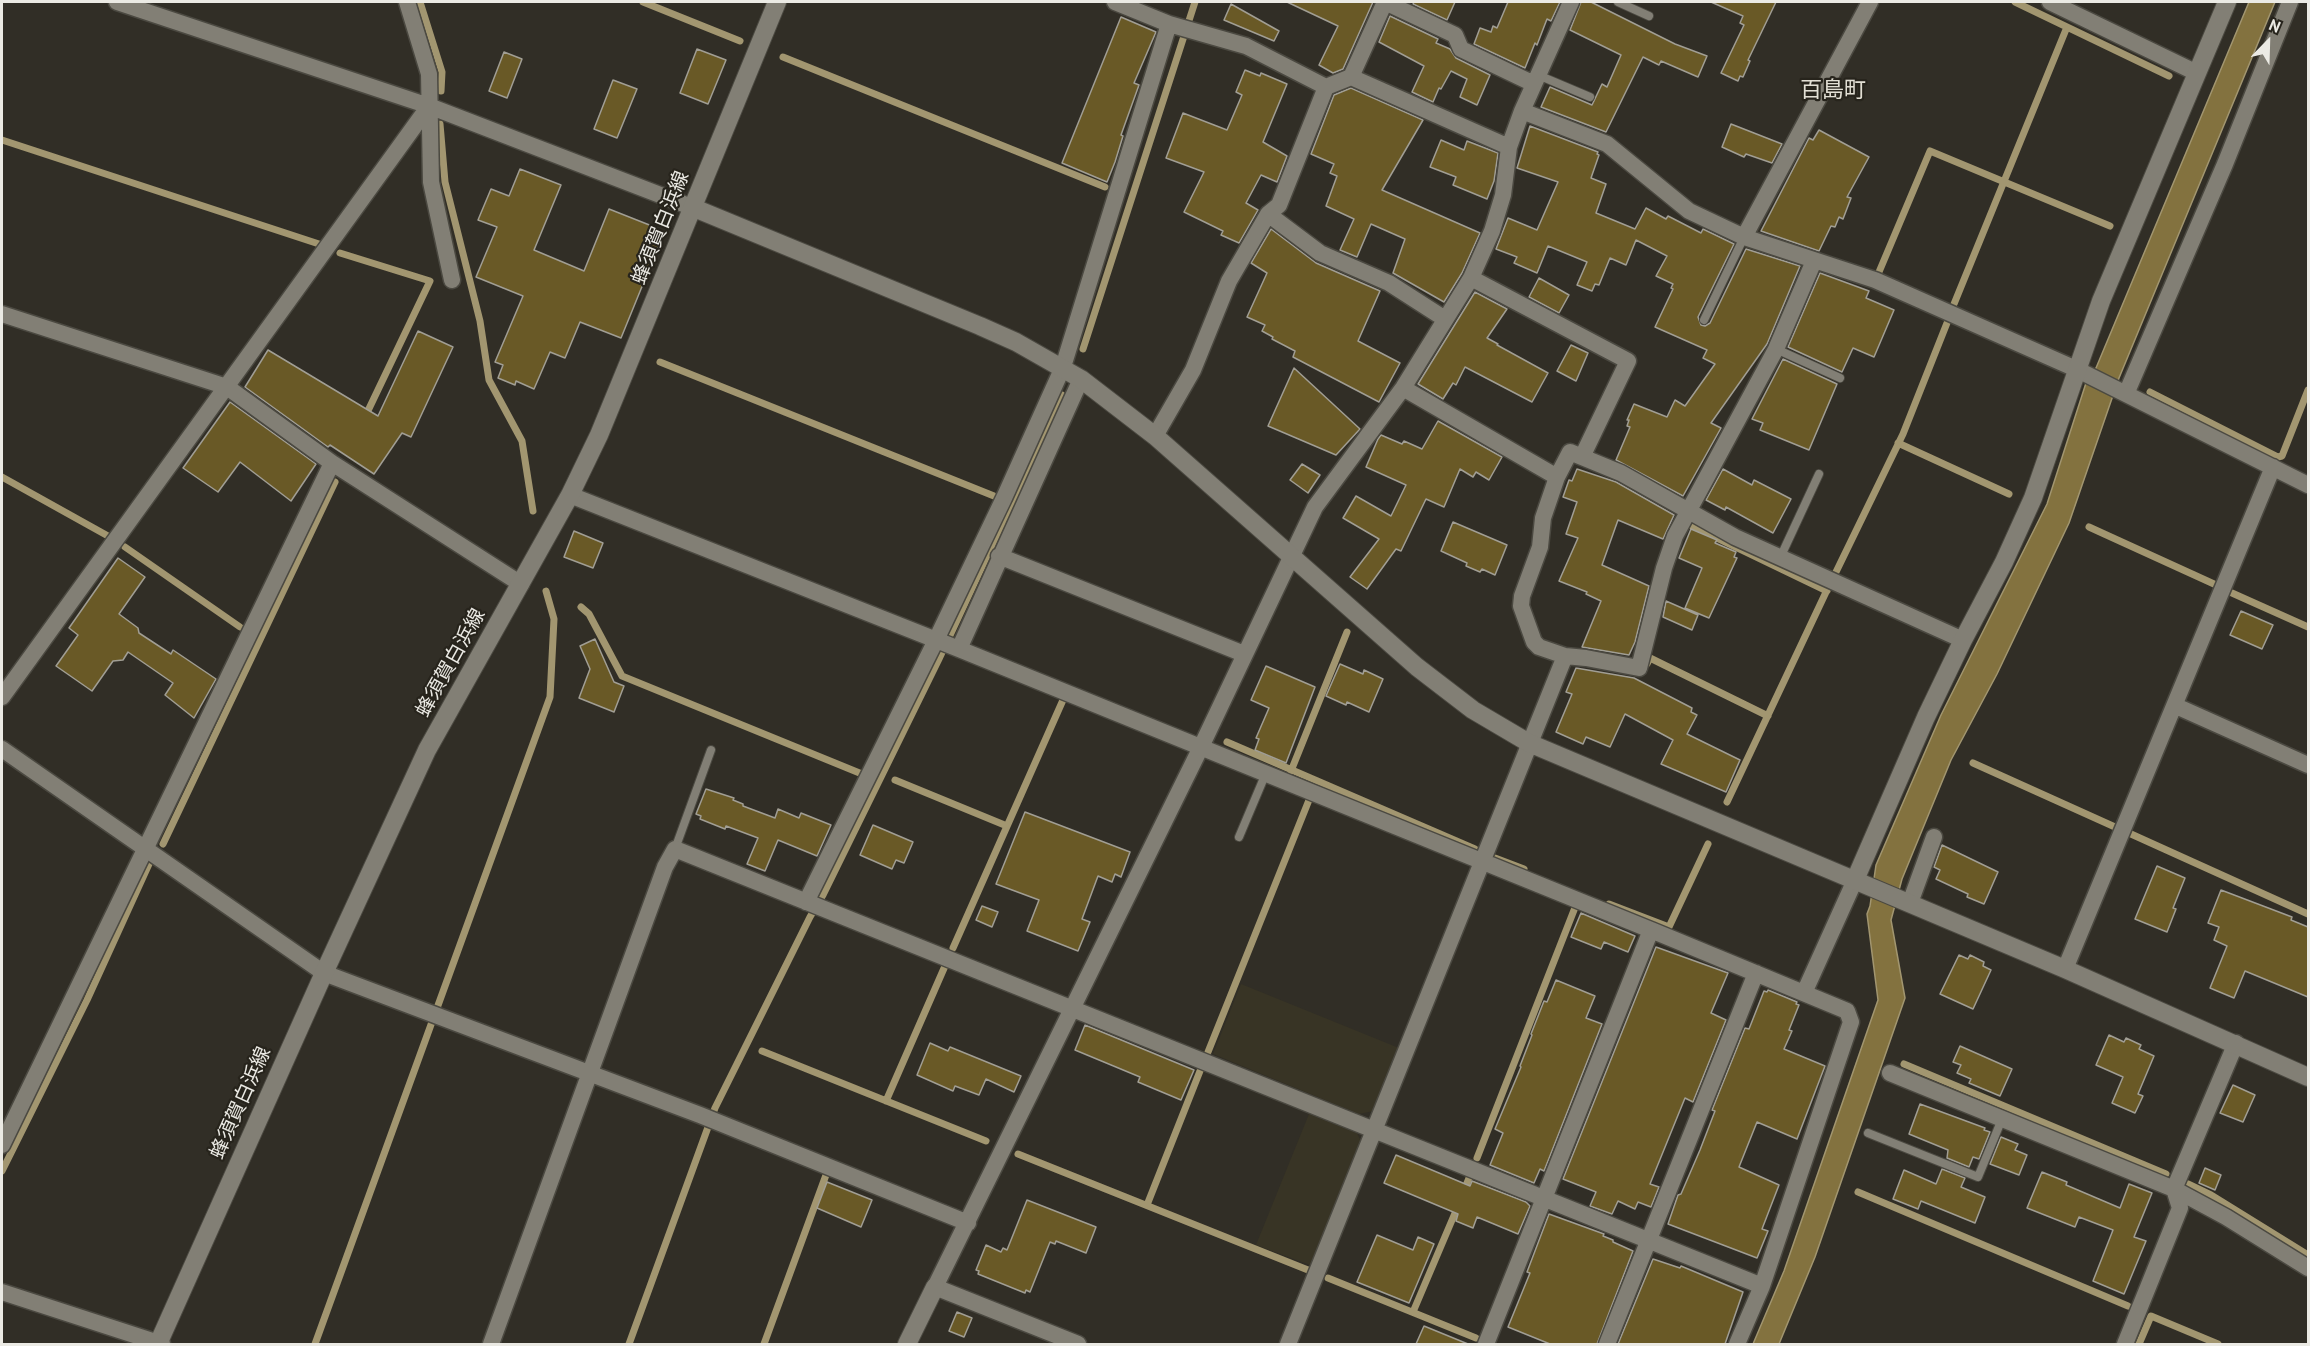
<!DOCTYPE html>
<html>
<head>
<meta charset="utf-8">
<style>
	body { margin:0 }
	#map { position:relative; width:2310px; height:1346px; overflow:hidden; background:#312e26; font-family:"PT Sans",sans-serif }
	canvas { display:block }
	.frame { position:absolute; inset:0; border:3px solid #ebeae4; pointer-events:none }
	.north { position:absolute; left:2238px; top:12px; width:60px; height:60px; -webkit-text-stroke:4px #27241c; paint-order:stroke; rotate:23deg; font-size:16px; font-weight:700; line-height:24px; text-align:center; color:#ebeae4 }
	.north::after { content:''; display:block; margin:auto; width:21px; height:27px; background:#ebeae4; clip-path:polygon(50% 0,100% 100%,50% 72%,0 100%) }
</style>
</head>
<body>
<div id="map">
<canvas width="2310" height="1346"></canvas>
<div class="frame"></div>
<div class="north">N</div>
</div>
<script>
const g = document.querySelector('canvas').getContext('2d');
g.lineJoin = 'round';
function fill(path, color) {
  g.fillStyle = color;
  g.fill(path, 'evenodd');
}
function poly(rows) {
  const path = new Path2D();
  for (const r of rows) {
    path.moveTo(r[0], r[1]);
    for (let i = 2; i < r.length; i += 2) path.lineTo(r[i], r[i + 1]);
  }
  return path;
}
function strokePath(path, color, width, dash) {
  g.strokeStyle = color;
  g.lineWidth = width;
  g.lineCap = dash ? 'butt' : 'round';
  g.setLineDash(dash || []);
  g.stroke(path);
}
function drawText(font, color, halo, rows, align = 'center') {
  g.font = font + ' "PT Sans","Noto Sans JP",sans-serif';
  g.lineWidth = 4.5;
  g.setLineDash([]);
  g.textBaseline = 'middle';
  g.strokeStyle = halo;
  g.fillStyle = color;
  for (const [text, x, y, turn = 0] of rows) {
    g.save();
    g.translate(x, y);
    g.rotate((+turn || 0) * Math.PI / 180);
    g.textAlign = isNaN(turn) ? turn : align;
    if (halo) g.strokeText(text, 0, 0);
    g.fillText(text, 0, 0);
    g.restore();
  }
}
const built = poly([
	[1241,984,1399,1048,1373,1111,1359,1114,1213,1054],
	[1309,1114,1357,1133,1362,1144,1310,1265,1256,1245]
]);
const water = poly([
	[2249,2,2275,2,2119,378,2069,523,1997,674,1951,760,1902,879,1891,920,1905,998,1815,1257,1779,1344,1753,1344,1784,1271,1878,1000,1867,914,1870,906,1876,865,1941,715,2047,504,2086,383,2096,368,2249,2]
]);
const stream = poly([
	[420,2,442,72,441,91],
	[643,2,740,41],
	[2015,2,2169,76],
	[783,57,1105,187],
	[440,124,445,182,480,321,489,380,522,441,533,511],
	[2,140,319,244],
	[340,253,430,281,365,417],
	[1879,272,1930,151,2110,226],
	[1954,304,2067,27],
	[1083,349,1195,2],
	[660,362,994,496],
	[2150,392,2278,457,2282,456,2308,390],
	[1898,443,2009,494],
	[2,477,108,536],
	[1690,525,1827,591],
	[2089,527,2214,584],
	[125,547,240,627],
	[1836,572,1903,434,1947,323],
	[2232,593,2308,627],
	[581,607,589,614,622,676,862,774],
	[1647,664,1650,658,1768,716],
	[1227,742,1475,849],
	[1973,763,2115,827],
	[1291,771,1347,632],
	[895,780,1007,826],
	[1727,802,1827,590],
	[2131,834,2308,914],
	[163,844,335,482],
	[1495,858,1524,869],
	[1609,904,1669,927,1708,844],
	[953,948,1063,700],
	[762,1051,986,1141],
	[1208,1052,1311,795],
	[1904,1064,2166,1174],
	[886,1101,945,966],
	[1018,1154,1308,1270],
	[1477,1158,1576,905],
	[2,1171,87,1000,149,864],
	[2188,1184,2211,1195,2308,1255],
	[1858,1192,2128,1306],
	[1463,1193,1469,1178],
	[1147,1205,1200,1071],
	[1328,1278,1476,1338],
	[1413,1312,1458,1206],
	[315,1344,550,697,554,619,546,591],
	[629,1344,715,1108,810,917,823,895,939,659,1062,395],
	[764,1344,826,1175],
	[2139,1344,2151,1316,2218,1344]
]);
const building = poly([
	[1287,2,1373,2,1343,69,1333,73,1319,65,1338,26,1287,2],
	[1414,2,1455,2,1447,20,1413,4,1414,2],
	[1508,2,1560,2,1551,21,1547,19,1537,45,1535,43,1525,68,1474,44,1480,28,1491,32,1493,26,1497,28,1508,2],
	[1581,2,1591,2,1675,44,1707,56,1698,77,1661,61,1659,65,1643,57,1606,132,1541,107,1550,87,1592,105,1602,84,1607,87,1621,55,1570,30,1581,2],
	[1711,2,1776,2,1748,60,1750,61,1743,77,1740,76,1738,81,1721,73,1744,25,1740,23,1743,16,1711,2],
	[1231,4,1279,31,1274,41,1224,20,1231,4],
	[1390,16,1438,39,1436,43,1450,49,1456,58,1490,75,1477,105,1460,97,1467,79,1451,71,1441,89,1439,88,1433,102,1412,92,1424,66,1379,42,1390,16],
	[1121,17,1156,32,1134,83,1139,85,1121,135,1123,136,1115,162,1107,182,1062,163,1121,17],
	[697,49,726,60,708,104,680,93,697,49],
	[504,52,522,59,507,98,489,91,504,52],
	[1245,70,1260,76,1261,73,1287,84,1263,142,1287,156,1277,182,1261,175,1246,203,1258,210,1239,243,1221,235,1223,231,1184,212,1204,172,1166,158,1183,113,1227,130,1242,95,1236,92,1245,70],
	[613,80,637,89,617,138,594,129,613,80],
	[1351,88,1423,120,1382,190,1480,233,1462,273,1444,302,1393,273,1405,239,1371,224,1357,257,1340,250,1354,219,1326,206,1337,176,1330,173,1334,164,1311,154,1334,95,1351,88],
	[1731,124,1782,144,1772,163,1746,154,1744,157,1722,147,1731,124],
	[1530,126,1598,152,1597,154,1599,155,1591,178,1606,184,1596,213,1635,229,1646,208,1666,219,1668,216,1701,233,1703,229,1734,244,1698,317,1701,325,1705,326,1710,323,1746,249,1800,266,1767,344,1711,423,1721,428,1683,496,1616,460,1630,427,1627,426,1629,420,1627,420,1634,404,1667,417,1675,400,1685,406,1715,364,1703,358,1707,350,1655,327,1673,289,1671,288,1673,284,1656,276,1667,256,1636,240,1626,265,1610,258,1599,285,1595,284,1592,291,1577,285,1587,262,1548,246,1537,273,1514,263,1517,257,1496,249,1508,218,1537,230,1558,182,1517,168,1530,126],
	[1819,130,1869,157,1847,197,1851,198,1843,219,1839,217,1835,227,1831,226,1819,251,1761,231,1809,138,1813,140,1819,130],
	[1441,140,1464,150,1467,141,1498,153,1494,181,1487,199,1453,185,1456,177,1430,167,1441,140],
	[520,169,561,185,534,250,584,271,609,209,657,228,653,237,661,240,621,338,580,322,565,358,550,352,534,389,516,381,515,385,498,378,503,365,495,362,523,296,476,277,497,227,478,220,491,189,509,196,520,169],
	[1271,229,1316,263,1380,291,1358,341,1400,363,1379,402,1293,357,1295,351,1272,339,1273,337,1262,331,1265,325,1247,317,1267,273,1251,263,1271,229],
	[1820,273,1869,291,1866,298,1894,310,1874,357,1853,348,1842,372,1788,347,1820,273],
	[1539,278,1569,295,1559,313,1529,297,1539,278],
	[1475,292,1507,309,1487,338,1498,344,1497,345,1548,373,1532,402,1465,367,1456,385,1453,383,1443,399,1418,384,1475,292],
	[418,331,453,347,411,437,402,433,374,474,330,445,328,447,245,387,268,350,378,416,418,331],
	[1571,345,1588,353,1576,381,1557,371,1571,345],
	[1783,359,1837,384,1809,450,1760,430,1763,423,1752,419,1783,359],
	[1294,368,1360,429,1336,455,1268,426,1294,368],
	[230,402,316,464,291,501,240,462,218,492,183,468,230,402],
	[1438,421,1502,457,1489,480,1476,472,1473,477,1460,469,1444,507,1426,499,1401,551,1396,549,1367,589,1350,577,1379,539,1343,518,1356,496,1391,516,1406,485,1366,467,1378,439,1381,435,1402,444,1404,441,1422,449,1438,421],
	[1302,464,1320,475,1308,493,1290,480,1302,464],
	[1577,469,1616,482,1674,515,1663,539,1618,520,1602,565,1649,586,1635,642,1629,655,1582,647,1601,601,1586,594,1587,592,1559,581,1578,538,1566,534,1577,502,1563,497,1569,480,1572,481,1577,469],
	[1723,469,1752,485,1754,480,1791,499,1773,533,1726,507,1725,510,1706,500,1723,469],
	[1453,522,1507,545,1495,575,1482,569,1480,572,1466,566,1467,563,1441,551,1453,522],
	[1691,529,1717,540,1715,543,1736,552,1734,557,1737,558,1709,618,1685,608,1702,568,1679,558,1691,529],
	[574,531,603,543,593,568,564,557,574,531],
	[118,558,145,577,119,614,138,628,139,633,171,654,173,650,216,679,194,718,165,695,173,683,128,652,123,660,113,661,92,691,56,666,78,635,69,628,118,558],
	[1666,601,1698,615,1692,630,1663,617,1666,601],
	[2241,611,2273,625,2262,649,2230,635,2241,611],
	[595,639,614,682,624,686,614,712,579,698,590,669,580,646,595,639],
	[1340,664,1363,674,1364,670,1383,679,1369,712,1347,702,1346,705,1326,696,1340,664],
	[1266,666,1315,687,1286,763,1255,750,1259,739,1256,738,1269,708,1251,700,1266,666],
	[1576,668,1634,678,1692,708,1691,712,1697,715,1687,734,1740,760,1726,792,1661,764,1673,740,1625,714,1610,747,1586,737,1583,744,1556,732,1572,694,1566,692,1576,668],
	[706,789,734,798,733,800,743,804,743,806,775,818,778,809,799,818,801,813,831,825,817,856,778,840,765,871,747,864,758,838,726,826,725,829,700,819,701,816,696,814,706,789],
	[1025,812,1130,852,1121,877,1115,874,1112,882,1098,876,1082,919,1090,922,1078,951,1027,931,1039,900,996,884,1025,812],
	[873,825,913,842,904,863,896,860,892,869,860,855,873,825],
	[1942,845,1998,872,1984,904,1967,897,1968,894,1936,879,1940,870,1934,867,1942,845],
	[2157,866,2185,878,2173,908,2176,909,2167,932,2135,919,2157,866],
	[2221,890,2292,917,2291,920,2308,927,2308,997,2245,971,2234,998,2210,988,2227,946,2214,940,2219,927,2208,923,2221,890],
	[982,906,998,912,992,927,976,920,982,906],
	[1581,913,1635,936,1628,952,1604,942,1601,949,1571,937,1581,913],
	[1656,947,1728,973,1711,1013,1726,1020,1693,1102,1685,1098,1650,1184,1659,1187,1651,1207,1638,1202,1635,1209,1618,1201,1612,1214,1590,1206,1596,1192,1563,1179,1656,947],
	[1959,955,1968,959,1970,955,1984,962,1983,966,1991,970,1973,1009,1940,994,1959,955],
	[1556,980,1595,996,1586,1018,1602,1024,1544,1171,1540,1169,1534,1183,1490,1165,1503,1133,1495,1129,1521,1067,1520,1066,1532,1035,1531,1034,1544,1001,1547,1002,1556,980],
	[1768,990,1797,1002,1796,1004,1799,1005,1789,1030,1792,1031,1784,1049,1825,1066,1797,1139,1757,1122,1739,1167,1779,1185,1762,1229,1768,1231,1757,1258,1668,1224,1678,1195,1681,1194,1700,1150,1715,1111,1712,1110,1745,1028,1749,1029,1764,991,1767,992,1768,990],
	[1085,1025,1194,1070,1181,1100,1138,1082,1140,1077,1075,1050,1085,1025],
	[2109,1035,2124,1042,2126,1038,2141,1045,2139,1049,2154,1056,2138,1094,2143,1096,2135,1113,2112,1103,2123,1077,2096,1065,2109,1035],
	[930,1043,948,1051,950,1047,1021,1076,1014,1092,986,1079,979,1095,955,1086,953,1091,917,1075,930,1043],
	[1960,1046,2012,1069,2000,1096,1969,1083,1971,1079,1957,1073,1961,1065,1953,1062,1960,1046],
	[2233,1085,2255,1095,2243,1122,2220,1113,2233,1085],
	[1920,1104,1985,1128,1984,1130,1990,1132,1979,1159,1973,1157,1969,1167,1947,1158,1948,1150,1909,1134,1920,1104],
	[2001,1137,2018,1144,2015,1150,2027,1155,2019,1175,1990,1164,2001,1137],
	[1396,1155,1470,1186,1472,1181,1526,1202,1530,1206,1518,1234,1477,1217,1473,1228,1456,1221,1458,1214,1384,1183,1396,1155],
	[2205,1168,2221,1175,2215,1190,2199,1183,2205,1168],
	[1942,1169,1965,1178,1961,1187,1985,1197,1975,1223,1921,1201,1918,1209,1893,1199,1904,1170,1936,1184,1942,1169],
	[2042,1172,2067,1182,2066,1185,2120,1208,2129,1184,2152,1193,2134,1237,2146,1241,2124,1294,2093,1281,2113,1230,2079,1217,2075,1227,2027,1208,2042,1172],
	[827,1182,872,1200,861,1227,817,1208,827,1182],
	[1027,1200,1096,1227,1086,1253,1056,1241,1055,1244,1050,1242,1030,1292,1026,1290,1025,1293,978,1274,979,1271,976,1270,986,1245,1001,1252,1003,1248,1007,1250,1027,1200],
	[1549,1214,1604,1234,1603,1236,1613,1240,1613,1242,1633,1251,1597,1344,1550,1344,1508,1327,1530,1273,1527,1272,1549,1214],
	[1377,1235,1413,1250,1418,1237,1434,1244,1409,1303,1357,1282,1377,1235],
	[1653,1259,1680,1268,1681,1266,1743,1292,1725,1344,1618,1344,1653,1259],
	[957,1312,972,1318,964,1337,949,1331,957,1312],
	[1424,1326,1468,1344,1416,1344,1424,1326]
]);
const lane = poly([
	[1618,2,1649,16],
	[1538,75,1590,97],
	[1704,320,1744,237],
	[1776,349,1840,378],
	[1780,558,1819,474],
	[1239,837,1266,773],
	[675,849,711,750],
	[1868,1133,1978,1177,2002,1119]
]);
const street = poly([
	[117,2,429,106,694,208],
	[407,2,429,74,431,182,452,280],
	[1385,2,1455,35,1461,49,1534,84],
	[2050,2,2197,73],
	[1169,24,1246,46,1326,87,1279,205,1268,214],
	[1351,77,1385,2],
	[1326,87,1351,77,1509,147],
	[1522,111,1607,144,1689,211,1744,237,1875,280,2076,369,2308,485],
	[1744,237,1870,2],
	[1471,278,1628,361,1582,457,1621,473,1735,537,1963,640],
	[2,314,227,387,332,463,521,584],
	[1403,388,1557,477],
	[2126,394,2225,164,2290,2],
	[1155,436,1193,370,1229,281,1268,214,1320,253,1389,283,1445,319],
	[570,495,959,649,1651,930],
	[999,556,1244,654],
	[959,649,1081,379],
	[1565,656,1586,658,1639,668,1664,568,1675,536,1776,349,1814,261],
	[2,697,429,106],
	[2176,706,2308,765],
	[2,749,324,973,700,1115,968,1223],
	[806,902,936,640,1004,498,1063,367,1169,24,1115,2],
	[1910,903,1934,837],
	[2065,969,2273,467],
	[1804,993,1855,880],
	[1890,1073,2174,1189,2226,1217,2308,1268],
	[2,1145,332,463],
	[2,1292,162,1344],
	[491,1344,665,867,675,849,1762,1286],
	[1078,1344,935,1287,1201,747,1315,507,1403,388,1471,278,1492,231,1503,195,1509,147,1522,111,1571,2],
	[1288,1344,1565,656,1539,647,1534,642,1521,606,1522,596,1540,547,1543,518,1557,477,1570,452,1582,457],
	[1486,1344,1651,930,1847,1011,1851,1022,1762,1286,1737,1344],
	[1607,1344,1756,973],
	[2125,1344,2180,1208,2174,1189,2236,1043]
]);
const secondary = poly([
	[694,208,980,326,1016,342,1081,379,1155,436,1417,667,1473,710,1529,743,2065,969,2308,1077],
	[1855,880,1926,717,1963,640,2004,562,2033,498,2101,301,2227,2],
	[158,1344,324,973,427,750,570,495,599,435,777,2],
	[907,1344,935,1287]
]);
const streetNames = [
	["蜂須賀白浜線",661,228,-68],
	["蜂須賀白浜線",451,663,-61],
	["蜂須賀白浜線",241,1103,-66]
];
const quarterNames = [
	["百島町",1833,91]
];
fill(built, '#383425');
fill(water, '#83723f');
strokePath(water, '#a29670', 1.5);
strokePath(stream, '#a29670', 7);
fill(building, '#695926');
strokePath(building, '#a19e94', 1.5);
strokePath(lane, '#4b4941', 10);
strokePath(street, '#4b4941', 19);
strokePath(secondary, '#4b4941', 20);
strokePath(lane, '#827f75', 8);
strokePath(street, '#827f75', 16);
strokePath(secondary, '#827f75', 18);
drawText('20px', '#ebeae4', '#27241c', streetNames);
drawText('22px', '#e2dfd4', '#27241c', quarterNames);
</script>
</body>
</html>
